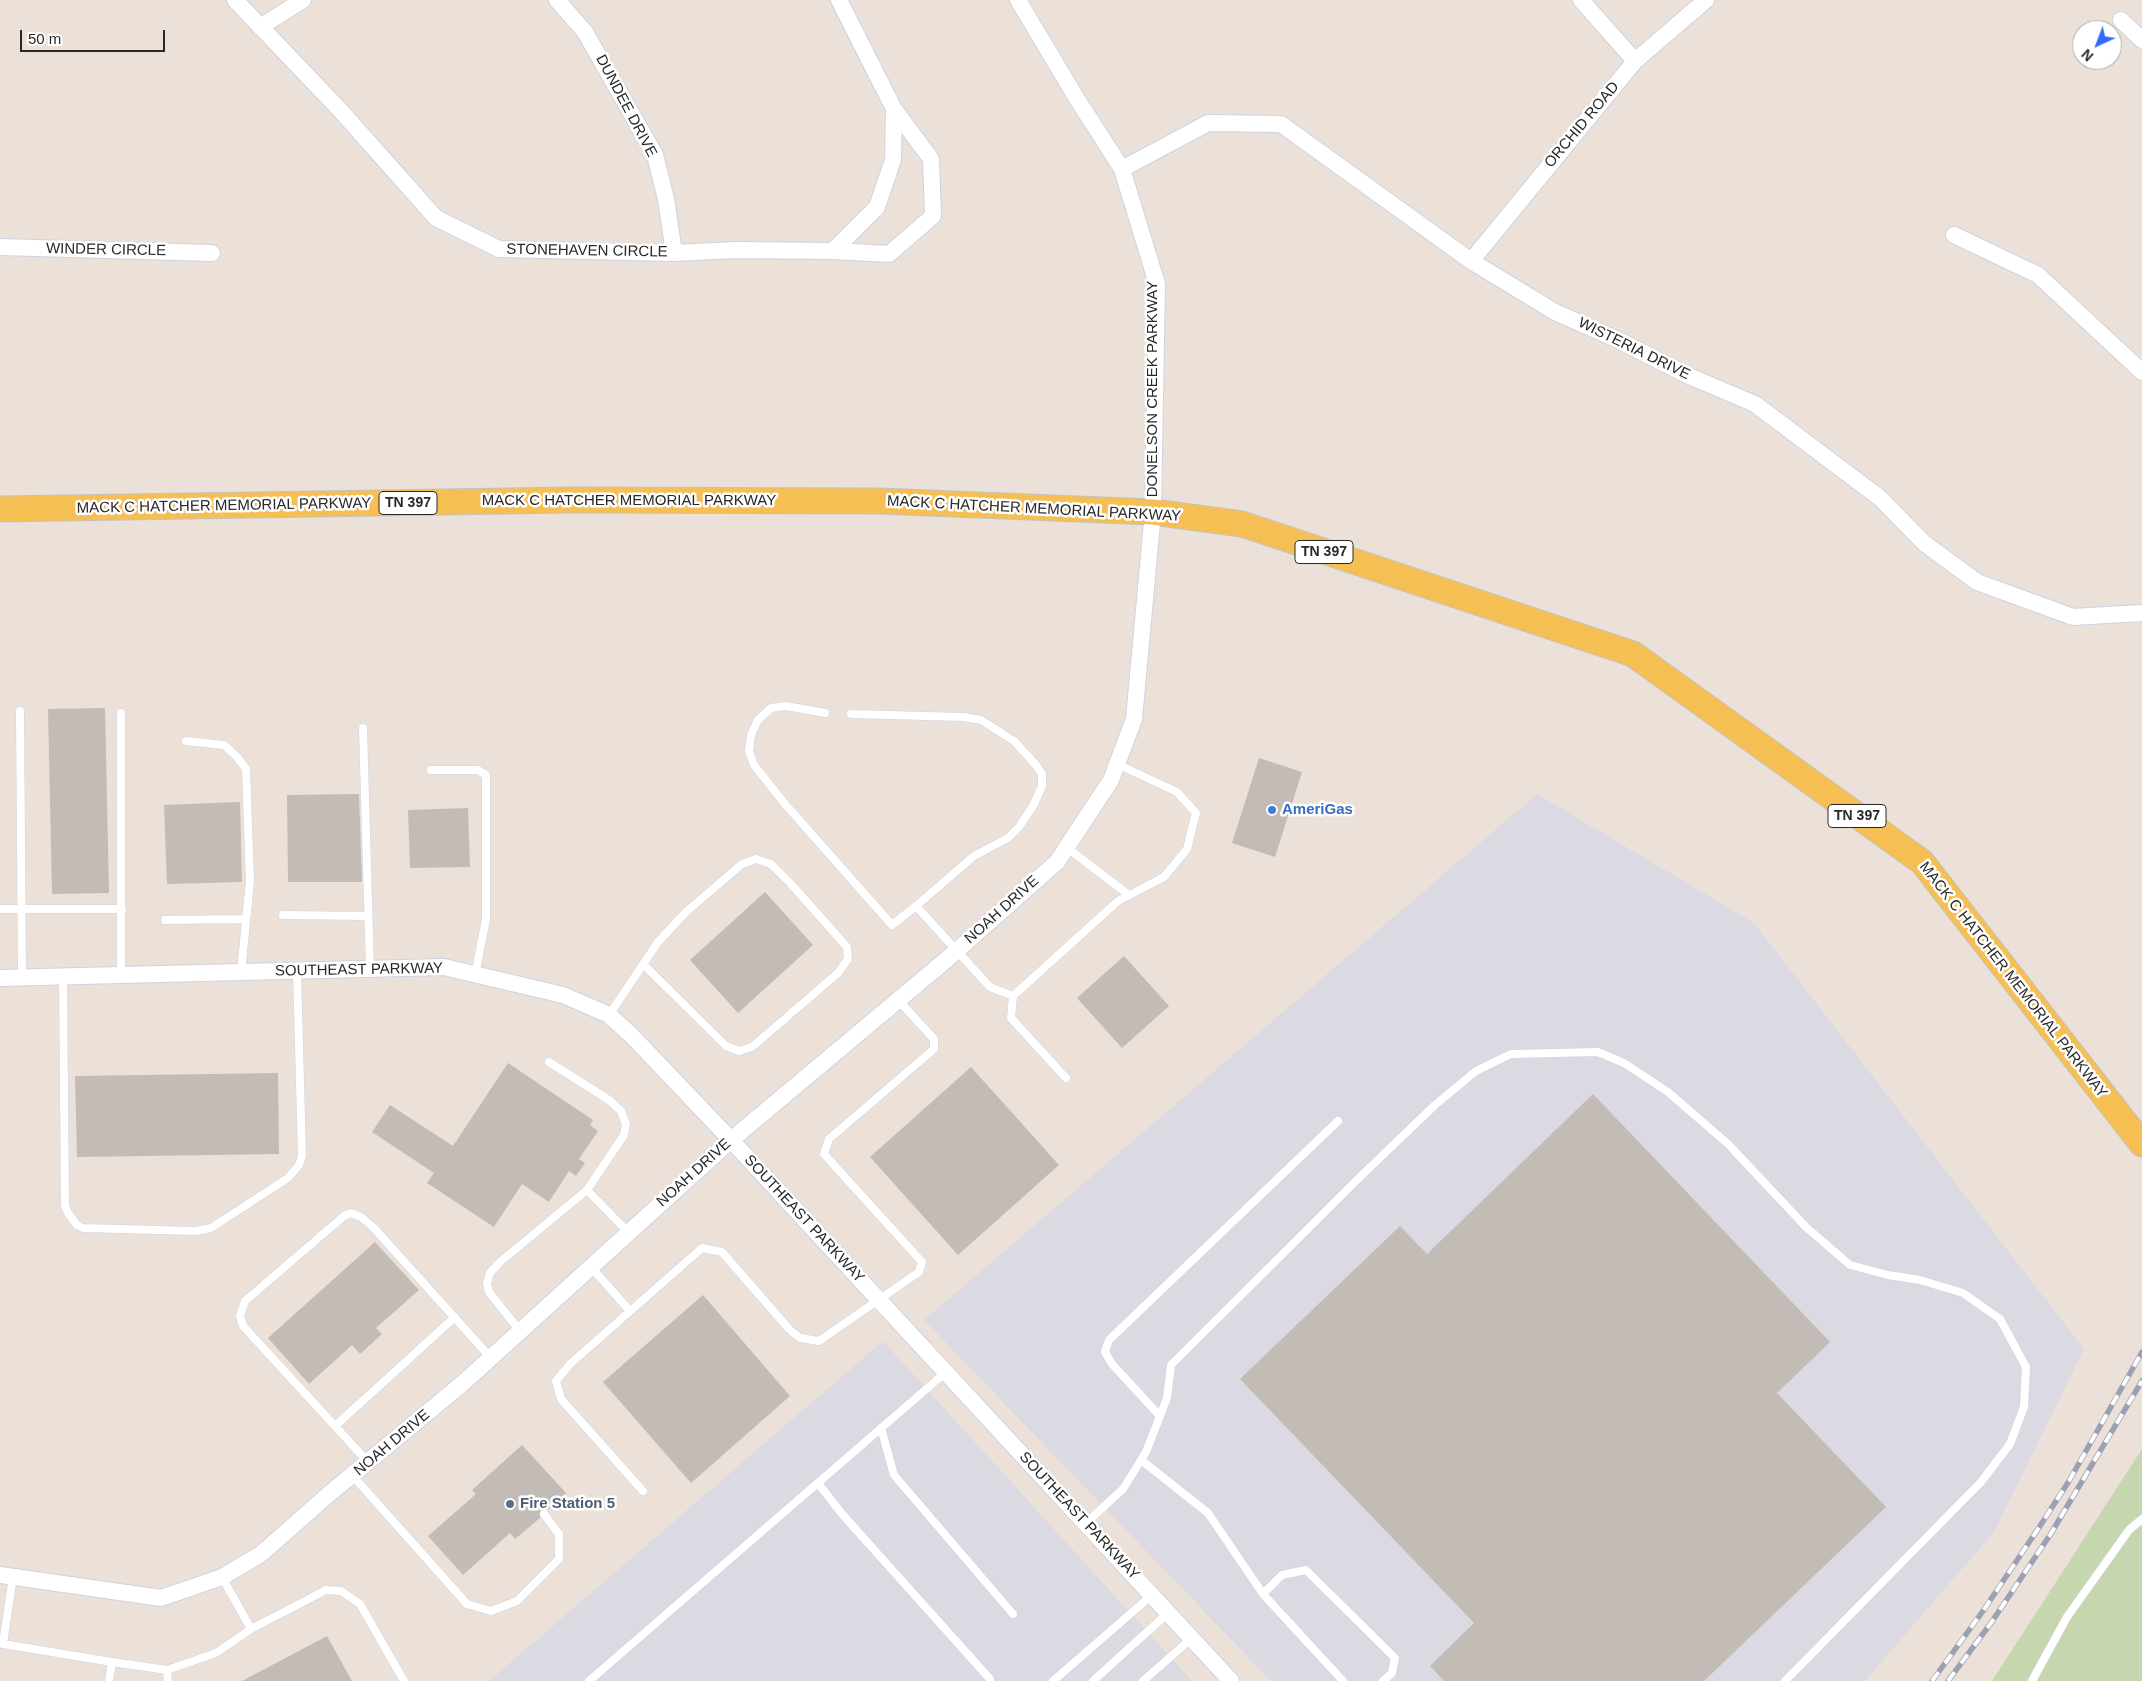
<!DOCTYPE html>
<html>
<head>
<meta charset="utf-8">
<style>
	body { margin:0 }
	#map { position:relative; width:2142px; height:1681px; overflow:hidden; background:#ebe1d8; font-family:Arial,sans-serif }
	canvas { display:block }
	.north { position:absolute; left:2072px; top:20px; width:50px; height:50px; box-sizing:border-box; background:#fff; border:1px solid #a9a9a9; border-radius:50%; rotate:223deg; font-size:14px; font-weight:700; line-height:20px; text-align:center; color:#282828 }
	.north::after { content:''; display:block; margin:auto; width:18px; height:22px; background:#316cff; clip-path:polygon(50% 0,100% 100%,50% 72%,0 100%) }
	.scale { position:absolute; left:20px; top:30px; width:145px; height:22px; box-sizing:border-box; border:2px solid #282828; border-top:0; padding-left:6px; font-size:15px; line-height:18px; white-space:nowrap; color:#282828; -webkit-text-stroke:4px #fff; paint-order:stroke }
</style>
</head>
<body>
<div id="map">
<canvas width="2142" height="1681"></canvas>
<div class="north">N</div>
<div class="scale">50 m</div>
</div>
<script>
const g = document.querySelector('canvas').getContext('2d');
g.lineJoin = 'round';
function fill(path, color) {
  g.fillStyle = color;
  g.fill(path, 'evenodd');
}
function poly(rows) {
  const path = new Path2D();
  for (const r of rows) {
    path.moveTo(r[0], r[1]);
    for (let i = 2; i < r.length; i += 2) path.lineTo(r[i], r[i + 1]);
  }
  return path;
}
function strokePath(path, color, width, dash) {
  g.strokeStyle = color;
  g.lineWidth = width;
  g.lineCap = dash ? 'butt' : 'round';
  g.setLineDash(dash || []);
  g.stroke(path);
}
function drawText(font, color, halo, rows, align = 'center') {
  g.font = font + ' Arial,sans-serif';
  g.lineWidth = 5;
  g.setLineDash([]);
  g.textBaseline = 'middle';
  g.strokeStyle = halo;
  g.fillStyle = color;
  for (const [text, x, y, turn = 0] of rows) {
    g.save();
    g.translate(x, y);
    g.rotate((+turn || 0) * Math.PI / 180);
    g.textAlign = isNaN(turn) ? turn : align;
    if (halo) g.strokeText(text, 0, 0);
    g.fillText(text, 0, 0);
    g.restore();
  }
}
const industrial = poly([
	[1537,794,1754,923,2084,1349,1994,1532,1865,1681,1271,1681,924,1320],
	[883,1341,1192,1681,489,1681]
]);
const cemetery = poly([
	[2142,1449,2142,1681,1992,1681]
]);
const building = poly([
	[105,708,109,893,52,894,48,709],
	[1259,758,1302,772,1275,857,1232,843],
	[359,794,362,882,288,882,287,795],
	[240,802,242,882,167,884,164,805],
	[468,808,470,867,410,868,408,810],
	[765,892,813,945,738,1013,690,960],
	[1124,956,1169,1006,1122,1048,1077,998],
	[508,1063,593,1120,590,1125,598,1131,579,1159,585,1163,576,1176,569,1171,549,1202,522,1184,494,1227,427,1183,434,1173,372,1132,390,1105,453,1146],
	[971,1067,1059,1165,958,1255,870,1157],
	[278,1073,279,1154,77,1157,75,1076],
	[1593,1094,1830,1342,1777,1393,1886,1507,1704,1681,1444,1681,1430,1666,1474,1623,1240,1379,1400,1226,1427,1254],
	[375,1242,419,1290,376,1328,382,1334,360,1354,352,1345,309,1384,268,1338],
	[703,1295,790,1396,691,1483,603,1382],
	[522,1445,566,1493,548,1510,544,1508,540,1510,540,1518,515,1539,510,1533,463,1575,428,1536,476,1494,472,1490],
	[327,1636,352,1681,242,1681]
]);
const service = poly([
	[20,711,22,977],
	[121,713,121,975],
	[825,713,786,706,771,708,758,720,751,735,749,751,754,765,785,804,892,925,916,906],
	[851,714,964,717,981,720,1014,741,1036,765,1042,774,1042,786,1033,806,1019,827,1008,838,974,856,916,906,990,987,1013,996],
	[363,728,370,969],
	[186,741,224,745,237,757,246,769,250,881,241,972],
	[431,770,478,770,486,775,486,919,475,975],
	[1066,847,1129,895],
	[0,909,122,909],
	[283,915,368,916],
	[165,920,246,919],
	[63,976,65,1206,68,1213,77,1225,83,1228,196,1231,211,1228,288,1178,299,1165,302,1156,297,971],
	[609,1015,658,942,686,912,742,864,756,859,771,864,791,884,847,947,848,959,838,973,752,1047,739,1051,726,1046,644,965],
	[1066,1078,1011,1018,1013,996,1118,901,1164,877,1187,849,1196,813,1177,792,1117,764],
	[587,1190,629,1233],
	[591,1267,630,1311],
	[520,1331,489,1292,487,1283,490,1273,500,1262,587,1190,624,1135,626,1124,621,1111,609,1100,549,1062],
	[1160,1416,1112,1364,1105,1352,1109,1340,1338,1121],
	[335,1426,455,1317],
	[881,1428,894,1475,1013,1614],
	[1141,1460,1208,1513,1263,1594,1343,1681],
	[368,1462,243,1326,240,1316,245,1301,344,1216,351,1213,361,1217,373,1227,491,1358],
	[352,1475,467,1604,491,1611,517,1601,559,1559,559,1534,544,1514],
	[818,1483,842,1514,990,1679],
	[643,1491,561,1399,556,1381,570,1364,702,1248,722,1252,789,1329,800,1338,819,1341,919,1272,922,1262,824,1154,829,1139,934,1049,934,1039,898,1000],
	[1086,1523,1123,1489,1146,1452,1167,1398,1171,1365,1361,1176,1435,1105,1476,1071,1511,1054,1598,1052,1624,1063,1668,1092,1728,1144,1806,1227,1850,1265,1888,1275,1920,1280,1963,1293,2000,1319,2026,1367,2024,1407,2010,1444,1981,1482,1785,1681],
	[13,1576,3,1644,112,1662,109,1681],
	[1263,1594,1282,1575,1306,1570,1395,1658,1392,1673,1383,1681],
	[251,1629,326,1590,341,1591,360,1604,404,1681],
	[112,1662,167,1670],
	[168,1681,167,1670,216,1653,251,1629,222,1577],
	[589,1681,946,1372],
	[1053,1681,1152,1595],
	[1093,1681,1168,1613],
	[1143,1681,1192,1638],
	[2032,1681,2067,1617,2129,1530,2142,1519]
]);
const minor = poly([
	[235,0,340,110,436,218,499,249,674,253,736,250,833,251,889,254,933,216,931,159,894,109,839,0],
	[557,0,585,32,655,155,666,199,674,253],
	[1581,0,1635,61],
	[2121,20,2142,40],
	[260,27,303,0],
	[1122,169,1208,123,1281,124,1471,261,1555,312,1618,340,1689,376,1755,404,1880,498,1924,543,1977,582,2073,617,2142,613],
	[1954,235,2038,275,2142,372],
	[0,247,212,253],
	[833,251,877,207,893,160,894,109],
	[1471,261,1635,61,1706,0],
	[0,978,444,967,563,995,609,1015,632,1036,731,1140,1231,1681],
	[0,1575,161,1598,222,1577,261,1554,329,1494,463,1383,731,1140,946,960,1057,862,1111,780,1134,719,1153,512,1157,284,1122,169,1077,99,1018,0]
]);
const primary = poly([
	[0,509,569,500,879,501,1153,512,1242,524,1633,654,1922,862,2142,1144]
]);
const rail = poly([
	[1932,1681,1983,1611,2040,1526,2069,1481,2142,1352],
	[1948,1681,1991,1623,2050,1535,2142,1381]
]);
const markers = [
	[1272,810,5,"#3f7fe0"],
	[510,1504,5,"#5c6f8a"]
];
const shields = [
	[408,503,58],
	[1324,552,58],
	[1857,816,58]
];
const shieldNames = [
	["TN 397",408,503],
	["TN 397",1324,552],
	["TN 397",1857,816]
];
const streetNames = [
	["DUNDEE DRIVE",626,106,62],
	["ORCHID ROAD",1582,125,-50],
	["WINDER CIRCLE",106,250,1],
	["STONEHAVEN CIRCLE",587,251,1],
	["WISTERIA DRIVE",1634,349,26],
	["DONELSON CREEK PARKWAY",1153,389,-90],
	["MACK C HATCHER MEMORIAL PARKWAY",629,501],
	["MACK C HATCHER MEMORIAL PARKWAY",224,506,-1],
	["MACK C HATCHER MEMORIAL PARKWAY",1034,509,3],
	["NOAH DRIVE",1002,910,-42],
	["SOUTHEAST PARKWAY",359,970,-1],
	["MACK C HATCHER MEMORIAL PARKWAY",2013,980,52],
	["NOAH DRIVE",694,1173,-42],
	["SOUTHEAST PARKWAY",804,1219,47],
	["NOAH DRIVE",392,1443,-40],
	["SOUTHEAST PARKWAY",1079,1516,47]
];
const shopNames = [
	["AmeriGas",1282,810]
];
const serviceNames = [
	["Fire Station 5",520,1504]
];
fill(industrial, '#dbdae3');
fill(cemetery, '#c6d6af');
fill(building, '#c3bbb5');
strokePath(service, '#ced3e2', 9);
strokePath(minor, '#ced3e2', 18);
strokePath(primary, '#c3c3c3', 27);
strokePath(service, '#fff', 8);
strokePath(minor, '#fff', 16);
strokePath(primary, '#f5bf53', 25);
strokePath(rail, '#9ba1b3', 5.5);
strokePath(rail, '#fff', 4, [11]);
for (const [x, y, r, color] of markers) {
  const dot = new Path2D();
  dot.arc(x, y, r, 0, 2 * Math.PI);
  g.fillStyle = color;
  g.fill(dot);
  strokePath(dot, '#fff', 2);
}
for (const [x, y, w] of shields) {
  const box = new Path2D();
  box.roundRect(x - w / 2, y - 11.5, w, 23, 4);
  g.fillStyle = '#fff';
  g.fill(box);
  strokePath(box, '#282828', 1);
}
drawText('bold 14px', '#282828', null, shieldNames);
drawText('15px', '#282828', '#fff', streetNames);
drawText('bold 15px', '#366cbe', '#fff', shopNames, 'left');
drawText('bold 15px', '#4e5e75', '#fff', serviceNames, 'left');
</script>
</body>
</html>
